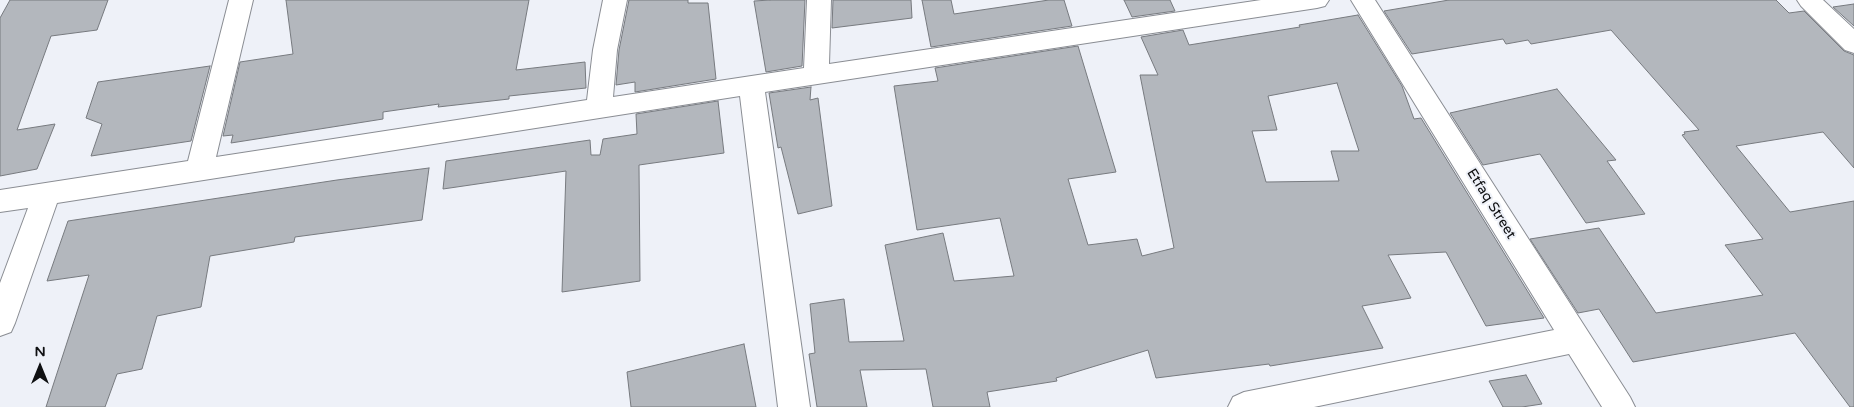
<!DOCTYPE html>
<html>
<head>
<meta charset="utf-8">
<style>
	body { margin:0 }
	#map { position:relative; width:1854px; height:407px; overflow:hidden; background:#eef1f8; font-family:"Varela Round",sans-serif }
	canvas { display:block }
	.north { position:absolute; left:15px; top:342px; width:50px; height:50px; -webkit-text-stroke:4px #eef1f8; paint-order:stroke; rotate:0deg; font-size:14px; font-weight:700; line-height:20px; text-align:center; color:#0f1012 }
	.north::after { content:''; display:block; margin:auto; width:18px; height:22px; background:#0f1012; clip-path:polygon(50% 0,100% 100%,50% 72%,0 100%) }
</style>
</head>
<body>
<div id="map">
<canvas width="1854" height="407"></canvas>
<div class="north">N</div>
</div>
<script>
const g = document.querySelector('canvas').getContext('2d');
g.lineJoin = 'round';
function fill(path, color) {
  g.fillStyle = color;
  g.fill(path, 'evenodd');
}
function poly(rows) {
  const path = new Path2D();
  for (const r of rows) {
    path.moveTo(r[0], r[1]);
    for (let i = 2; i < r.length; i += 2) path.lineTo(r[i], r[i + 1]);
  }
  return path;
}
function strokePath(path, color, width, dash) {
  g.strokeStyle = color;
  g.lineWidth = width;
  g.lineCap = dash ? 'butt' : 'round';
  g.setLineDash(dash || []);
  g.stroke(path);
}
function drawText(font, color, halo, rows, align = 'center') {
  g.font = font + ' "Varela Round",sans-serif';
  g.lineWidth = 4;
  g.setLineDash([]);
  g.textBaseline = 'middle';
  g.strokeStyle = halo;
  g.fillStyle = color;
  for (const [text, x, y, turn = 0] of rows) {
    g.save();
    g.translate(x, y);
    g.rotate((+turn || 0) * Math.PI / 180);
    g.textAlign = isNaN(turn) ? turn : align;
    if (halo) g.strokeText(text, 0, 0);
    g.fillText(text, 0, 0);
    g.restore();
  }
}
const building = poly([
	[10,0,108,0,97,30,51,36,17,130,55,124,37,169,0,176,0,18,10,0],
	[286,0,529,0,516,70,585,62,586,88,509,96,509,99,438,107,439,104,383,112,383,119,231,143,233,135,223,136,240,62,293,54,286,0],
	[629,0,688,0,688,3,708,3,716,79,635,92,635,82,616,85,619,50,629,0],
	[770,0,805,0,802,66,766,72,754,1,770,0],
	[833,0,911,0,912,18,832,28,833,0],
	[922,0,951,0,954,14,1049,0,1064,0,1072,26,931,47,922,0],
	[1124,0,1170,0,1175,11,1132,17,1124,0],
	[1449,0,1776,0,1789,13,1804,11,1844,51,1854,55,1854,168,1823,132,1736,146,1790,212,1854,201,1854,407,1850,407,1795,333,1633,362,1599,309,1578,313,1530,239,1599,228,1656,313,1763,295,1725,245,1763,239,1682,135,1685,134,1684,132,1699,130,1611,30,1531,44,1528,40,1506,44,1503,39,1412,54,1384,11,1449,0],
	[1854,4,1854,26,1833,7,1854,4],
	[1358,15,1402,86,1414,119,1421,118,1544,318,1486,326,1446,252,1388,255,1411,298,1362,306,1383,348,1270,366,1269,364,1156,378,1148,350,1056,378,1057,381,987,392,990,407,933,407,926,369,860,370,867,407,817,407,809,354,815,353,810,304,844,299,849,342,904,341,885,245,943,233,954,281,1014,276,1000,218,917,230,894,86,938,81,935,68,1078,46,1116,172,1068,179,1088,245,1137,239,1142,256,1174,248,1140,75,1158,75,1141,37,1183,30,1189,45,1300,27,1299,25,1358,15],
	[1337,83,1359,151,1331,151,1339,181,1266,182,1252,131,1277,130,1268,96,1337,83],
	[210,66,191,141,91,156,102,124,86,118,98,82,210,66],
	[811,87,810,100,818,98,832,206,798,214,781,147,778,148,769,93,811,87],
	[1557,89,1616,160,1607,161,1645,214,1586,223,1540,154,1483,165,1450,113,1557,89],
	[718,101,724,153,639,165,640,281,562,292,566,171,443,189,446,161,590,140,591,155,600,155,603,139,637,134,636,114,718,101],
	[429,168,422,220,295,237,294,242,210,256,201,307,157,316,142,369,117,374,105,407,46,407,89,275,47,281,68,221,337,180,429,168],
	[744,344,756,407,631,407,627,372,744,344],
	[1526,375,1542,404,1522,407,1503,407,1489,381,1526,375]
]);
const minor = poly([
	[229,0,253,0,216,157,587,100,593,50,603,0,627,0,617,50,613,97,804,68,807,0,831,0,829,64,1261,0,1329,0,1325,6,1317,8,765,92,810,407,778,407,740,96,57,203,15,323,11,332,0,336,0,283,28,208,0,212,0,190,188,161,229,0],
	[1351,0,1375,0,1630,397,1635,407,1602,407,1569,354,1314,407,1228,407,1233,397,1244,392,1554,330,1351,0],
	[1797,0,1823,0,1854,29,1854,53,1845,50,1801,6,1797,0]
]);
const streetNames = [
	["Etfaq Street",1491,204,58]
];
fill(building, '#b3b7bd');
strokePath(building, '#777a7f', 1);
strokePath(minor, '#8a8d93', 2);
fill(minor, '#fff');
drawText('14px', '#0f1012', '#eef1f8', streetNames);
</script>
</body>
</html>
